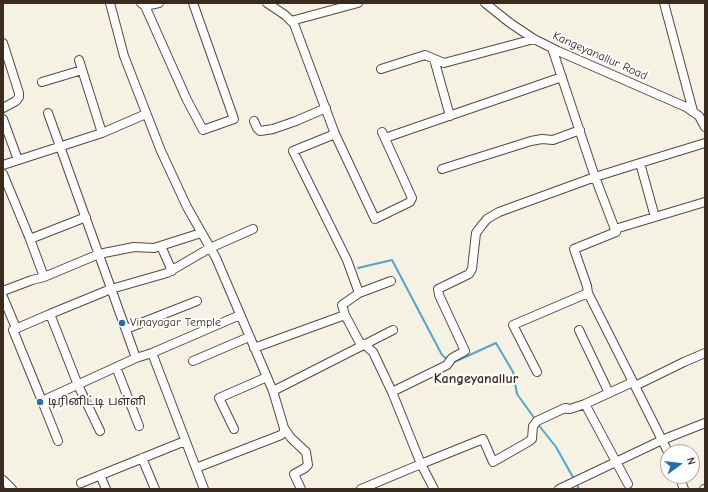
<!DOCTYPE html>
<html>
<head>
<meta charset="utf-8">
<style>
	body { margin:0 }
	#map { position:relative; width:708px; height:492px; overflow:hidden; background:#f5f2e3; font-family:"Comic Neue",sans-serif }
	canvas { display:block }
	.frame { position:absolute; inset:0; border:4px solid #3b2a1e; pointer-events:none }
	.north { position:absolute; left:660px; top:444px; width:40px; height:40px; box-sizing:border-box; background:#fff; border:1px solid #b1aaa5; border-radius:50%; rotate:75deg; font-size:11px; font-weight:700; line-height:16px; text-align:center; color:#3b2a1e }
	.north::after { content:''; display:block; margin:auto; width:14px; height:18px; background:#1f6fb2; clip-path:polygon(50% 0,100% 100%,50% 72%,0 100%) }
</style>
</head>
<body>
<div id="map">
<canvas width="708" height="492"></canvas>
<div class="frame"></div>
<div class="north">N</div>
</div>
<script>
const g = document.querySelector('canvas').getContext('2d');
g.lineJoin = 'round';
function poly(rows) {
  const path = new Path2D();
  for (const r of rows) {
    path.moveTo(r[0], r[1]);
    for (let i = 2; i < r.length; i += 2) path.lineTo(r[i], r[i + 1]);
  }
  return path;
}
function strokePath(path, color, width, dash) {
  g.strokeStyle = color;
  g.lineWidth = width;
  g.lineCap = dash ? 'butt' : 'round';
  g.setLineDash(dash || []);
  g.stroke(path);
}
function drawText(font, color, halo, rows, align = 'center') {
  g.font = font + ' "Comic Neue","Noto Sans Tamil",sans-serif';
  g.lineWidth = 4;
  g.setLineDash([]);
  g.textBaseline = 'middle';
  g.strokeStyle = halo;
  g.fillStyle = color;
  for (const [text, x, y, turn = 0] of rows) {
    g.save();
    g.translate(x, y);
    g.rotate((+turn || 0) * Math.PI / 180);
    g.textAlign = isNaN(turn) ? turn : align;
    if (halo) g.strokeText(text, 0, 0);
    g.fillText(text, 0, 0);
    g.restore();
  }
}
const stream = poly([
	[358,268,392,260,442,355,448,360],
	[452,363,496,343,513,372,517,394,535,419],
	[537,423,556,447,574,479],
	[576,483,579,489]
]);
const minor = poly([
	[110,3,124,56,161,151,187,207,216,258,273,391],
	[141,3,145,6,159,3],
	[267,3,285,15,294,24,335,134,375,219,410,202,412,198,382,132],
	[485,3,510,23,534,39,558,51,686,107,699,116,705,127],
	[664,3,693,111],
	[145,6,187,100,203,130,234,119,193,3],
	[291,21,358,3],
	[3,43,19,93,19,97,16,101,3,108],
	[552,48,595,177,640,163,655,217],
	[434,59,450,116],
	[79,60,102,133],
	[381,69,425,55,444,63,534,39],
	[42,82,82,70],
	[48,113,136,358,152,353],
	[3,119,18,160],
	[254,121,257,128,260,131,273,129,296,121,326,108],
	[335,134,293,151,347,260,359,293,391,281],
	[385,138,562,77],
	[640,163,705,143],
	[3,165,102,133,146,114],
	[442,169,531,141,542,139,553,140,580,130],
	[3,174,30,239],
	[615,229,705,202],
	[161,246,172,271],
	[44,277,99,254,134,247,154,248,201,233],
	[3,291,32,280,44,277,30,239,86,217],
	[3,297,16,328],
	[50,314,13,330,42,401,136,358],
	[345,315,342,305,359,293],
	[126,329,197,301],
	[579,330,609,393],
	[254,348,345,315,361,345],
	[193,361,249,337],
	[116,367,139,426],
	[633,382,662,440,705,423],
	[635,386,684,362,705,353],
	[392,392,447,365,452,358,465,351,439,295,438,289,469,274,472,269,476,233,482,225,487,219,499,212,595,177,616,232,574,249,587,286,588,293],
	[42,401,58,441],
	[585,404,628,484],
	[284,428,291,438,306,452,308,465,305,468,294,474,301,489],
	[234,429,219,398,267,377],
	[100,431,78,385,50,314,111,289,167,273,210,248,253,229],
	[142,458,155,489],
	[196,468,281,435,284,432,284,428,273,391,393,330],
	[100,475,106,489],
	[679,476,684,489],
	[3,480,12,489],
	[81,483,185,441],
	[204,489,152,353,240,315],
	[361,489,421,464,392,392,373,352,364,344],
	[434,489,421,464,483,439,493,462,528,442,532,439,533,426,537,421,565,408,570,409,585,404,633,382,588,293,513,325,537,372],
	[559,489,662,440,668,452],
	[704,489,705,489]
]);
const markers = [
	[122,323,4,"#1f6fb2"],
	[40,402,4,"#1f6fb2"]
];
const streetNames = [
	["Kangeyanallur Road",600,56,24]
];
const poiNames = [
	["Vinayagar Temple",130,323],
	["டிரினிட்டி பள்ளி",48,402]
];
const quarterNames = [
	["Kangeyanallur",476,379]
];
strokePath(stream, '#50a6cc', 2);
strokePath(minor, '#57483c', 10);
strokePath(minor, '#fff', 8);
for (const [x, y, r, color] of markers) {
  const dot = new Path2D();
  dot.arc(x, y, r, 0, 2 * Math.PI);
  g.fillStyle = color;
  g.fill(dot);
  strokePath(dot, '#fff', 1.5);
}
drawText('12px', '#3b2a1e', '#fff', streetNames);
drawText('12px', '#3b2a1e', '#fff', poiNames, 'left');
drawText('bold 14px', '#3b2a1e', '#fff', quarterNames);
</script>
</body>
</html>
